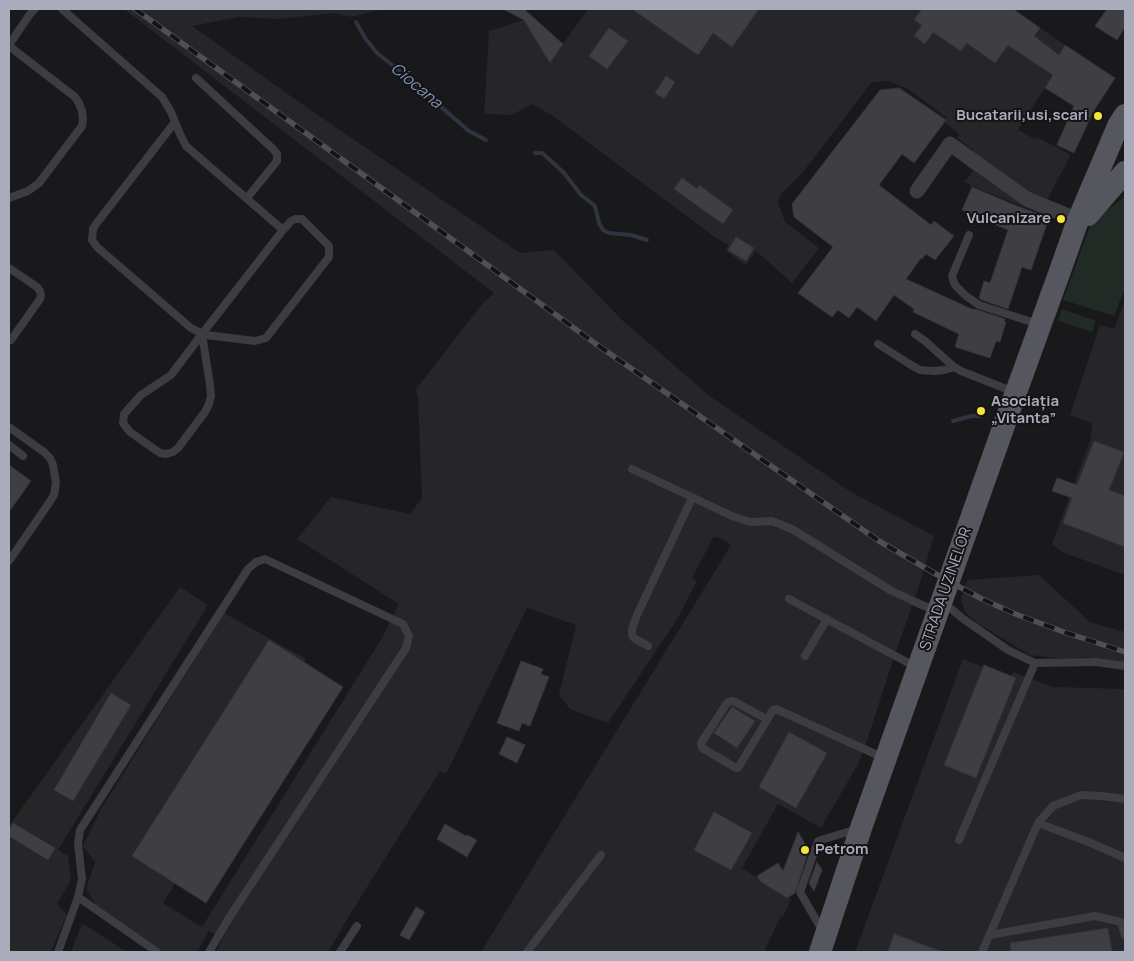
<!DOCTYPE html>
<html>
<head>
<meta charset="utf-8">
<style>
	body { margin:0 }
	#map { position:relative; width:1134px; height:961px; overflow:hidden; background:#19191b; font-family:Manrope,sans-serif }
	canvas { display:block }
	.frame { position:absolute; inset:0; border:10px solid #abacbb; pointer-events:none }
</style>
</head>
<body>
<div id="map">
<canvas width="1134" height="961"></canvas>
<div class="frame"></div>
</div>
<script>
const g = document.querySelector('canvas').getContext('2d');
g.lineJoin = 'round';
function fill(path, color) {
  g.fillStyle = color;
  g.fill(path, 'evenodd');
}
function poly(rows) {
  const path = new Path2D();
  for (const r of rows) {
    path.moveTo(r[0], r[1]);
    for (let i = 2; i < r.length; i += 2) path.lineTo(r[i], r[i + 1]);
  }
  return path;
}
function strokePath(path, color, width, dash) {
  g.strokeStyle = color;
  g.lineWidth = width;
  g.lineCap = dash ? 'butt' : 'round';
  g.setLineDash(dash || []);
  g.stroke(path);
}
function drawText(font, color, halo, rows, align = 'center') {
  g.font = font + ' Manrope,sans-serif';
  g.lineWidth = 4;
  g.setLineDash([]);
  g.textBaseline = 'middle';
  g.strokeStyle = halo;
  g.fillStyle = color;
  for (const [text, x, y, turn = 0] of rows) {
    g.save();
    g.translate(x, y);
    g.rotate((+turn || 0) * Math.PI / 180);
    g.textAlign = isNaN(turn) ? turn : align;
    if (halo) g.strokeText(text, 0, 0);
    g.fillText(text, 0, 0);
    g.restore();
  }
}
const built = poly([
	[124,9,383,9,351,17,334,13,279,19,239,17,192,26,312,111,520,253,554,250,622,320,711,397,851,492,934,536,918,589,894,657,864,750,858,764,821,828,778,804,742,868,791,899,783,917,781,916,764,952,481,952,731,545,718,537,713,538,692,578,697,581,678,618,608,723,570,709,559,695,576,625,527,608,446,774,440,771,352,911,328,952,216,952,222,939,209,931,197,952,165,952,94,909,95,903,86,889,95,862,83,846,101,809,224,613,306,659,239,767,245,771,163,903,202,927,382,638,399,604,297,539,331,497,410,514,422,498,418,398,416,389,483,303,494,293],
	[588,9,1013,9,1065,45,1048,71,1053,75,1018,130,1036,140,1037,137,1071,155,1040,213,974,187,965,182,973,171,964,164,973,150,957,138,959,134,945,123,947,118,908,89,888,81,872,82,803,172,781,194,778,202,785,222,819,248,792,283,756,251,746,265,726,251,728,245,722,241,716,238,553,116,532,104,512,115,484,114,489,31,524,20,550,62],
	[1125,301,1125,575,1062,552,1052,544,1091,438,1092,423,1070,415,1100,325,1114,329],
	[1039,575,1090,622,1125,632,1125,662,1086,657,1066,659,1030,655,976,622,965,612,961,600,967,580],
	[180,587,208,605,58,850,68,856,71,880,57,904,67,915,51,952,9,952,9,826],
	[963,659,1009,678,1013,672,1053,687,1125,689,1125,952,855,952],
	[82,923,127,952,71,952]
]);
const green = poly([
	[1125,198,1125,288,1114,316,1063,300,1090,226,1101,214,1122,199],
	[1062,309,1096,321,1092,332,1058,321]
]);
const stream = poly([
	[356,22,365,38,377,53,396,68,469,131,486,140],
	[535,153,542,153,549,159,564,173,581,195,595,206,599,223,603,230,609,233,631,235,647,240],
	[953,421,972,416,980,416]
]);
const building = poly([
	[503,9,524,9,563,44,550,63,524,20,503,9],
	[632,9,759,9,732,47,713,33,698,55,632,9],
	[922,9,1013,9,1040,28,1034,36,1059,55,1065,45,1115,78,1093,112,1074,153,1057,145,1074,106,1045,88,1053,75,1008,45,995,63,967,43,961,51,933,32,925,44,914,36,922,25,914,20,922,9],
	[1107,9,1125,9,1125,27,1117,40,1095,26,1107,9],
	[609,28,628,41,607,69,589,56,609,28],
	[666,76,675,82,664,99,655,93,666,76],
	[899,88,946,120,914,163,902,154,879,185,931,225,934,221,954,236,935,260,926,254,922,259,921,258,906,279,974,310,975,309,1005,319,1004,321,1006,322,1000,342,996,341,990,358,955,347,959,334,913,312,914,309,894,295,876,321,857,307,849,318,838,310,832,317,798,293,833,247,794,217,792,204,880,90,899,88],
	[682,178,697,189,699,185,733,210,723,224,674,189,682,178],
	[972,187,1017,206,1049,218,1031,270,1022,267,1008,309,982,300,979,298,984,281,990,283,1008,230,962,210,972,187],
	[736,237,754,248,746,261,728,250,736,237],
	[1094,441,1124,452,1109,490,1125,496,1125,547,1063,523,1072,498,1052,491,1057,478,1077,485,1094,441],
	[9,465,31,481,9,512,9,465],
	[269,640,343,687,206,903,132,856,269,640],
	[521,661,543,669,541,674,549,677,530,726,522,723,519,731,497,723,521,661],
	[984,665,1016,678,976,778,944,765,984,665],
	[111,693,131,705,73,801,54,790,111,693],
	[732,707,755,721,737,748,714,733,732,707],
	[789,732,827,753,796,808,759,787,789,732],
	[507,737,525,745,517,763,499,754,507,737],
	[714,812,752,833,731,870,694,850,714,812],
	[13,823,55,848,48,860,9,836,9,830,13,823],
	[445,824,466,836,467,835,477,840,467,857,437,839,445,824],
	[798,832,809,850,795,893,787,898,760,881,757,876,778,863,783,871,798,832],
	[817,862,822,870,814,891,809,883,817,862],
	[416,907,425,912,409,940,400,935,416,907],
	[1108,928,1112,952,1011,952,1010,943,1108,928],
	[894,934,941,951,941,952,888,952,894,934]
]);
const service = poly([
	[62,9,162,97,171,112,180,134,186,146,283,230],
	[9,45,30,14,35,9],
	[9,46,75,97,79,103,82,111,83,120,82,126,39,183,28,191,9,198],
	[196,78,273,149,277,154,277,161,247,198],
	[175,122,96,224,93,229,92,240,97,247,191,328,195,330,202,334,206,335,255,341,266,338,329,257,329,246,302,219,295,219,291,221,283,230,202,334,171,375,141,395,124,414,123,423,130,432,160,453,166,454,173,452,178,448,205,412,209,404,211,396,210,385,202,334],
	[969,235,952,276,954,283,956,286,966,296,979,305,1038,324],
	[9,268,37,287,40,291,41,295,40,299,11,340,9,341],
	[915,334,925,341,954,367,961,371,1014,392],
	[878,344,911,365,920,370,935,371,944,370,954,367],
	[9,427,44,452,50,458,53,465,56,483,54,495,49,503,9,561],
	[9,445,23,456],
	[632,469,732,516,750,522,772,521,792,529,890,590,913,601,936,611],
	[789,599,916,667],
	[943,602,962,618,1008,650,1035,663,1096,662,1125,666],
	[648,646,634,638,632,635,632,629,637,615,692,498],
	[805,656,827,619],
	[767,719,733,701,730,701,727,703,701,743,702,748,736,768,738,768,773,710,776,709,884,758],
	[1038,823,1091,843,1125,858],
	[959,840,1035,663],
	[78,897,157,952],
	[823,932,800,892,818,841,857,829],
	[990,935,1095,916,1121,922,1125,935],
	[58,952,78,897,82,879,78,844,80,830,248,569,256,562,265,559,403,624,409,636,406,648,229,918,209,952],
	[340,952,357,926],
	[527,952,601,855],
	[982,952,1038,823,1053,806,1081,795,1102,796,1125,799]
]);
const minor = poly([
	[917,191,950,144,1027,199,1078,220]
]);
const primary = poly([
	[1088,215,1125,172],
	[820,952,861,828,1007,417,1060,271,1078,220,1118,126,1125,115]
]);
const rail = poly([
	[135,9,596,344,879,541,941,577,982,599,1013,613,1061,631,1125,652]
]);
const markers = [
	[1098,116,5,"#f6e437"],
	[1061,219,5,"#f6e437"],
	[981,411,5,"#f6e437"],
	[805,850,5,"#f6e437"]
];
const poiNames = [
	["Bucatarii,usi,scari",1088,116],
	["Vulcanizare",1051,219],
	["Asociația",991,402,"left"],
	["„Vitanta”",991,419,"left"],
	["Petrom",815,850,"left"]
];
const streetNames = [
	["STRADA UZINELOR",946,589,-71]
];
const waterNames = [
	["Ciocana",416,86,40]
];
fill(built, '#262528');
fill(green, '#212a24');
strokePath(stream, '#2e3440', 4);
fill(building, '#3f3e43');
strokePath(building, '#343337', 1);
strokePath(service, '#3c3c42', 8);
strokePath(minor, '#3c3c42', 15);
strokePath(primary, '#56565f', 22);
strokePath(rail, '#4f4f57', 5.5);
strokePath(rail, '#141416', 4, [11]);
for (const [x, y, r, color] of markers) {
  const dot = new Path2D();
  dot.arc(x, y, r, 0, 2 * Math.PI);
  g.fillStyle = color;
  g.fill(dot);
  strokePath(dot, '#141416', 2);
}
drawText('bold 15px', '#abacbb', '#141416', poiNames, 'right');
drawText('15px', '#abacbb', '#141416', streetNames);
drawText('italic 16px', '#8291b6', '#141416', waterNames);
</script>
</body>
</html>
